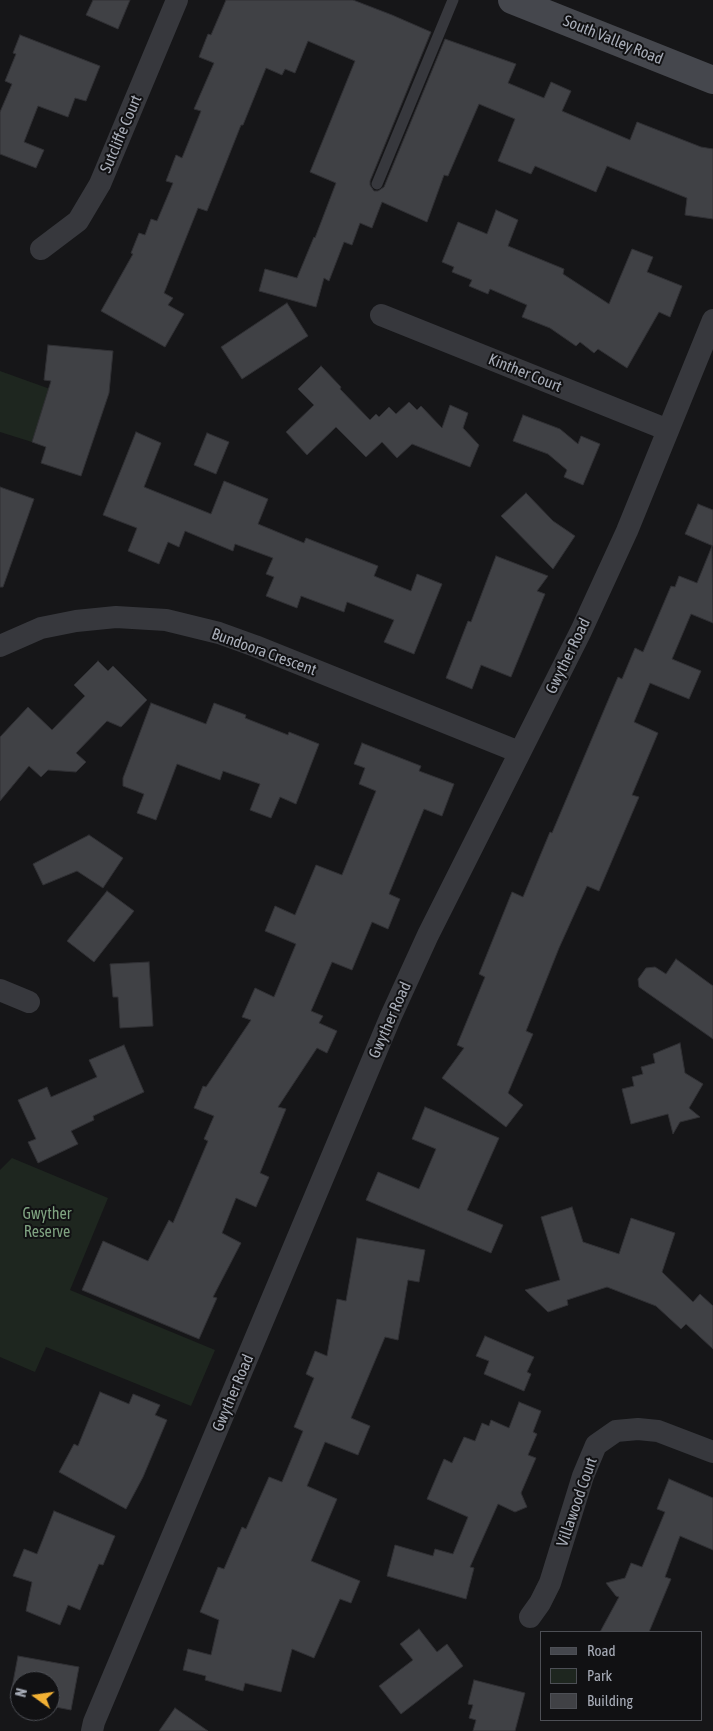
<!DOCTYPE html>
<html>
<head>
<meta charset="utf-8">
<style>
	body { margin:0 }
	#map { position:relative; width:713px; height:1731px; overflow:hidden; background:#161618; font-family:"Asap Condensed",sans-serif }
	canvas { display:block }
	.legend { position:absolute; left:540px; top:1631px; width:162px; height:90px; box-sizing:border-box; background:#111113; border:1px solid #4d4f55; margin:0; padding:6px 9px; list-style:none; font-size:15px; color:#a8adb8 }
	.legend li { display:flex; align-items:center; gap:10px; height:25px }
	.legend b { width:25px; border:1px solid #4d4f55 }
	.north { position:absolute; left:10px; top:1671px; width:50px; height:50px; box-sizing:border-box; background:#111113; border:1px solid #4d4f55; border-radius:50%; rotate:284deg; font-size:14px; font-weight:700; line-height:20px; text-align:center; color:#a8adb8 }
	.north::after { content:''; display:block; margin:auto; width:18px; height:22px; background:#f2b134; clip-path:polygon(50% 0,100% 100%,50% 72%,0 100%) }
</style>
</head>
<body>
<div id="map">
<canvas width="713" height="1731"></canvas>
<ul class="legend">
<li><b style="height:6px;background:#45474d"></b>Road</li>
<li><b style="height:14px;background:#1e261f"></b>Park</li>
<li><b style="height:14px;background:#404145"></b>Building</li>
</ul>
<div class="north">N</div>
</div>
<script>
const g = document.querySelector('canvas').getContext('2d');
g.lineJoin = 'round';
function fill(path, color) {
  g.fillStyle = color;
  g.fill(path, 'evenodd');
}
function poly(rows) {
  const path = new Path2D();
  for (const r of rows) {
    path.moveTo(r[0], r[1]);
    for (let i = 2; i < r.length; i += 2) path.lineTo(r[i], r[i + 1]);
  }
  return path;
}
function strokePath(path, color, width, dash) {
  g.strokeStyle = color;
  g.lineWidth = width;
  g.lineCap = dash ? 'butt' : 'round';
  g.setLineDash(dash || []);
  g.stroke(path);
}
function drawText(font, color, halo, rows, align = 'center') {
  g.font = font + ' "Asap Condensed",sans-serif';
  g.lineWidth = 4;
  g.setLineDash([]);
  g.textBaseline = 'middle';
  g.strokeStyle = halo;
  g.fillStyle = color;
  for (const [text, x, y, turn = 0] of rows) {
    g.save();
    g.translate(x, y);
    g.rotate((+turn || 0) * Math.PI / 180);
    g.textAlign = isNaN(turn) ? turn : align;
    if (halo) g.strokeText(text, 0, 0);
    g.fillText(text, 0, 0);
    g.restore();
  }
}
const green = poly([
	[0,371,50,389,32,442,0,432],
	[12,1158,108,1198,70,1290,215,1350,191,1406,46,1347,35,1372,0,1357,0,1170]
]);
const building = poly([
	[93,0,130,0,118,29,86,15,93,0],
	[226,0,353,0,392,15,431,32,370,181,370,185,374,191,378,191,384,187,445,39,516,64,508,83,544,98,551,82,571,91,562,111,630,140,637,122,701,147,713,149,713,219,685,215,687,198,607,166,596,192,535,166,531,174,498,161,515,119,479,104,448,176,444,175,427,222,382,202,372,228,360,223,352,245,344,242,329,281,324,278,316,307,259,291,265,269,297,278,314,237,315,238,336,183,310,172,355,61,308,41,295,73,285,69,282,75,266,68,243,125,241,125,207,211,198,208,164,293,173,298,168,305,184,314,165,347,101,311,133,254,131,253,139,233,145,235,151,219,157,221,173,183,166,181,176,155,182,158,201,111,194,109,214,63,199,57,208,34,211,35,226,0],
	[20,35,100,66,86,101,75,98,68,117,38,106,24,142,44,150,36,168,0,154,0,112,12,84,5,81,16,54,13,53,20,35],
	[496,210,518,220,508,246,564,269,563,274,609,304,632,249,653,257,647,272,682,286,670,317,659,312,627,368,598,349,594,353,580,342,576,346,550,328,522,317,527,305,490,289,488,294,469,286,472,280,452,272,454,267,442,262,458,222,487,234,496,210],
	[287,303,308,336,242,379,221,347,287,303],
	[48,345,113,351,109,393,81,476,41,463,46,447,32,442,51,381,44,380,48,345],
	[321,366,341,387,340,389,370,420,376,414,379,417,389,407,396,414,409,402,417,410,421,406,442,428,450,405,468,413,463,428,479,445,470,467,412,444,397,458,382,442,366,457,336,427,307,455,286,432,314,405,298,389,321,366],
	[523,415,560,429,578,444,581,436,600,444,583,485,564,477,567,470,548,454,513,441,523,415],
	[136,432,161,443,144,487,211,514,224,481,268,499,258,524,304,543,306,538,378,566,374,576,411,591,417,574,442,584,414,654,384,642,394,620,347,602,344,612,301,596,297,608,266,596,274,577,266,574,273,558,235,544,233,551,185,531,179,547,168,542,159,564,128,551,137,528,103,515,136,432],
	[207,433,229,442,216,474,194,465,207,433],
	[0,487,34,499,3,587,0,587,0,487],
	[526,493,553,521,575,536,553,569,501,516,526,493],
	[698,504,713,510,713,546,685,534,698,504],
	[712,546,713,623,691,614,672,659,701,671,689,699,650,683,634,722,658,733,632,795,639,797,599,891,587,886,559,948,526,1031,533,1034,508,1093,523,1105,506,1127,442,1078,464,1048,457,1045,485,977,479,974,512,892,523,897,550,832,552,833,618,677,622,679,635,648,643,652,671,586,675,587,679,576,697,583,712,546],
	[496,556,548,576,537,591,545,594,511,677,481,665,472,689,446,678,468,621,471,622,496,556],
	[98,661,108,671,113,666,147,700,121,727,107,721,76,753,86,762,76,772,48,770,41,777,29,766,0,801,0,737,28,707,52,730,85,696,74,685,98,661],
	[151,703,206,724,214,703,246,715,245,718,288,735,289,732,319,744,296,804,280,797,271,818,250,810,260,784,223,771,220,780,177,764,156,820,137,813,144,794,123,786,123,778,151,703],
	[362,743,421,766,419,771,454,784,442,816,424,809,389,894,400,899,388,929,372,922,352,970,332,962,311,1011,323,1016,319,1023,337,1031,327,1053,317,1048,278,1107,286,1109,260,1173,269,1177,256,1207,236,1198,222,1233,241,1243,213,1297,217,1298,199,1339,82,1290,103,1241,148,1261,169,1220,173,1223,208,1141,204,1139,214,1116,194,1108,203,1086,206,1087,251,1020,242,1017,255,988,274,997,296,944,265,931,275,906,295,915,316,865,342,875,376,791,359,784,365,768,354,764,362,743],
	[89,835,123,858,103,888,77,871,43,885,33,864,89,835],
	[107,891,134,911,94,962,67,941,107,891],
	[676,959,713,986,713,1039,639,987,638,979,646,968,655,967,666,974,676,959],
	[149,962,153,1026,120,1028,118,997,113,997,110,964,149,962],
	[680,1043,685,1073,703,1084,689,1108,700,1117,680,1122,673,1134,668,1114,631,1124,622,1089,634,1086,632,1077,643,1074,641,1067,655,1063,653,1054,680,1043],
	[124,1045,144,1092,93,1116,94,1120,71,1131,78,1144,38,1163,28,1142,36,1139,18,1100,47,1087,51,1097,97,1077,89,1060,124,1045],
	[425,1107,499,1138,467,1210,503,1225,491,1253,366,1200,378,1172,419,1189,436,1149,412,1139,425,1107],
	[572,1207,583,1242,619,1254,631,1218,675,1233,662,1272,693,1302,700,1294,713,1306,713,1349,686,1324,681,1329,656,1306,607,1287,567,1300,568,1305,548,1312,525,1290,560,1280,541,1217,572,1207],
	[357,1238,425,1250,419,1282,408,1280,398,1340,385,1337,351,1418,370,1426,358,1455,325,1442,307,1486,337,1499,311,1561,360,1581,351,1603,340,1599,314,1658,292,1649,281,1692,245,1683,243,1691,205,1680,206,1676,183,1670,188,1649,211,1655,219,1620,200,1612,218,1567,224,1569,242,1527,246,1529,269,1477,282,1482,303,1431,294,1427,314,1378,306,1374,315,1351,327,1356,337,1299,346,1301,357,1238],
	[485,1336,534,1357,527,1372,531,1374,524,1391,484,1374,489,1361,476,1356,485,1336],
	[100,1392,129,1404,133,1394,160,1405,155,1415,167,1420,143,1477,126,1509,59,1472,74,1444,78,1446,100,1392],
	[519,1402,541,1411,533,1432,537,1434,528,1455,536,1458,521,1493,527,1507,515,1512,498,1504,470,1567,474,1568,466,1599,387,1576,395,1545,433,1556,435,1549,453,1554,468,1517,427,1499,444,1459,452,1463,464,1437,475,1441,482,1423,489,1426,491,1420,509,1428,519,1402],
	[669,1479,713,1498,713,1550,680,1536,665,1577,671,1579,649,1632,600,1632,619,1597,616,1596,606,1583,625,1578,631,1563,642,1567,665,1512,657,1509,669,1479],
	[54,1511,115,1536,103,1565,99,1564,80,1610,68,1605,60,1625,26,1611,32,1582,13,1576,24,1549,37,1554,54,1511],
	[419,1629,437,1652,447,1644,463,1666,401,1714,379,1686,413,1660,400,1644,419,1629],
	[18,1656,79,1667,71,1710,50,1706,50,1681,20,1681,20,1700,10,1698,18,1656],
	[474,1680,525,1693,515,1731,473,1731,476,1720,469,1718,473,1705,468,1704,474,1680],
	[175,1708,208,1731,159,1731,175,1708]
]);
const lane = poly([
	[377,184,453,0]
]);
const street = poly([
	[41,249,78,221,100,184,177,0],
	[381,315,668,430],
	[0,646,41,628,76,621,116,617,166,620,219,633,255,646,519,752],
	[0,990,29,1002],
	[530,1617,540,1603,550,1583,583,1476,596,1445,616,1431,638,1429,658,1431,713,1452],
	[92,1731,94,1722,391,1016,428,935,581,631,627,531,713,320]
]);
const secondary = poly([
	[512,0,713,80]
]);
const streetNames = [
	["South Valley Road",613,40,22],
	["Sutcliffe Court",121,134,-67],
	["Kinther Court",525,373,22],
	["Bundoora Crescent",264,652,20],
	["Gwyther Road",568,656,-64],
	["Gwyther Road",390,1020,-66],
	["Gwyther Road",233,1393,-67],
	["Villawood Court",577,1502,-71]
];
const parkNames = [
	["Gwyther",47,1214],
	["Reserve",47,1232]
];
fill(green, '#1e261f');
fill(building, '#404145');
strokePath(building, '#303034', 1);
strokePath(lane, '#37383d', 11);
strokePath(street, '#37383d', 22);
strokePath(secondary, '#45474d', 28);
drawText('16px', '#a8adb8', '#111113', streetNames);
drawText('16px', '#7fa381', '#111113', parkNames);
</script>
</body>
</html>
